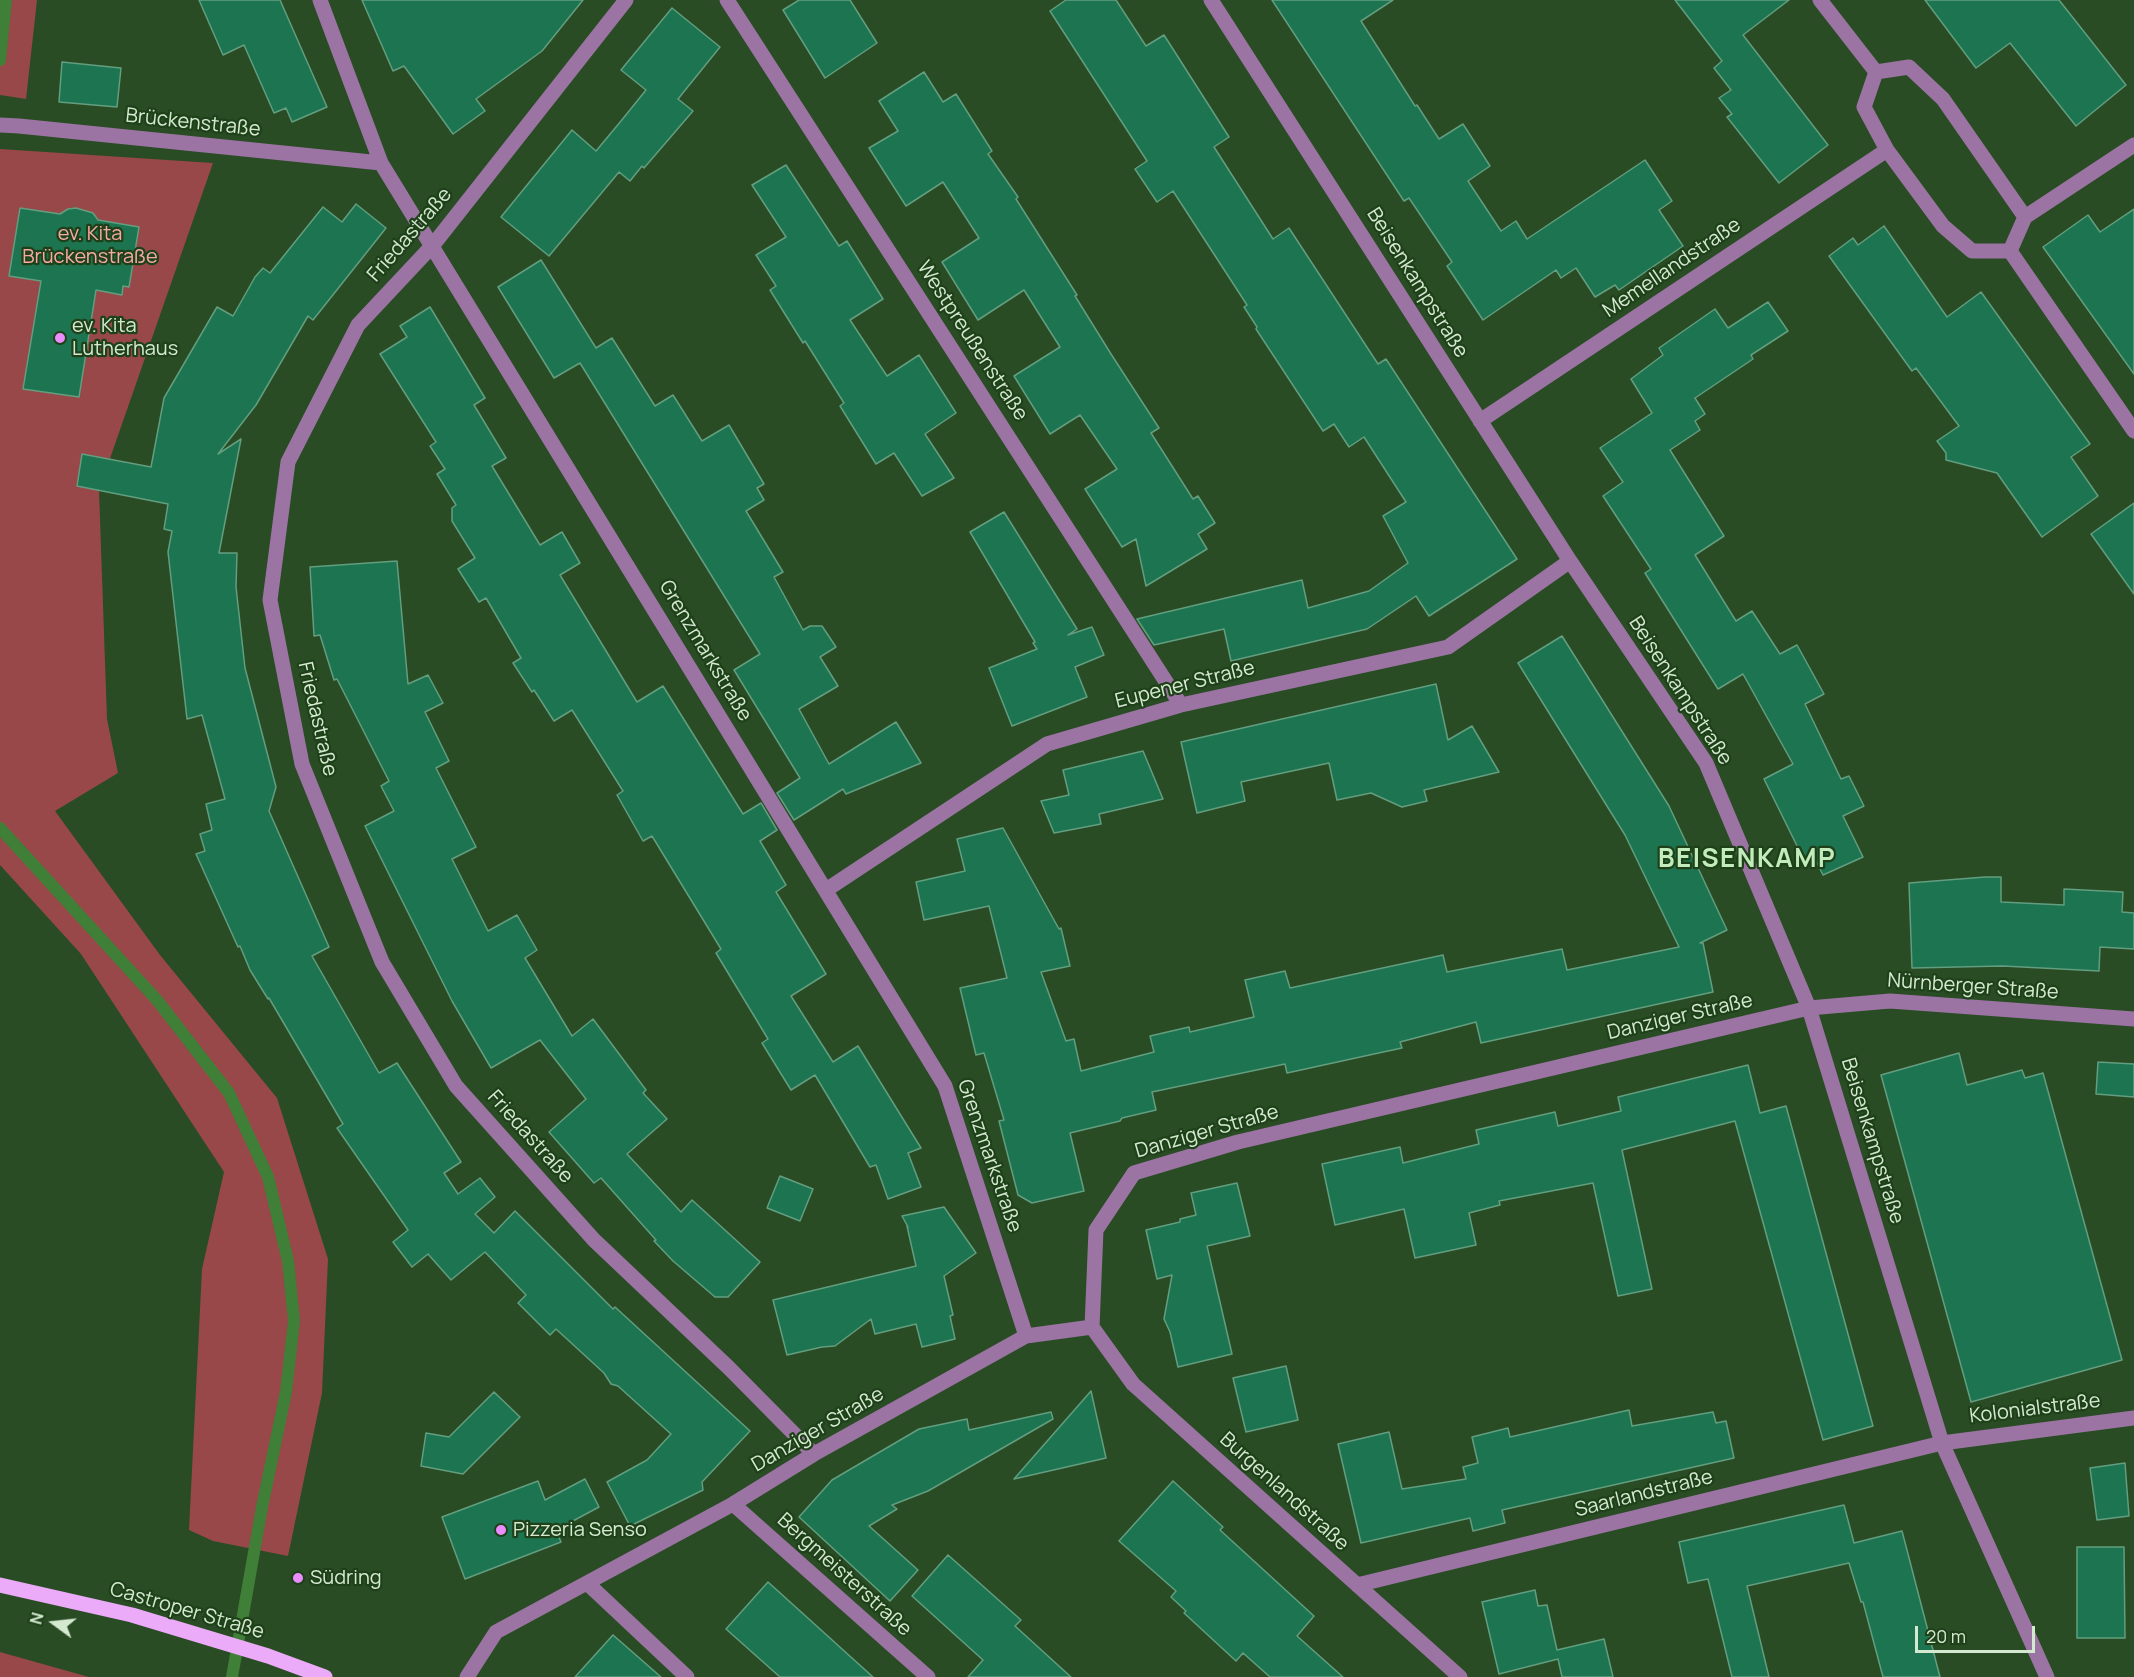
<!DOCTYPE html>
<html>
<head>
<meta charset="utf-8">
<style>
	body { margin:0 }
	#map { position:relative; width:2134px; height:1677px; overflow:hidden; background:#294c24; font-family:Manrope,sans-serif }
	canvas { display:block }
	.north { position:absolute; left:24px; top:1593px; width:60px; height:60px; -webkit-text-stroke:4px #1e4119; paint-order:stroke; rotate:285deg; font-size:16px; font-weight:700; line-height:24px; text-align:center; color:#d5e9d1 }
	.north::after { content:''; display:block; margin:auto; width:21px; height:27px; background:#d5e9d1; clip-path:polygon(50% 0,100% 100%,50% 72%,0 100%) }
	.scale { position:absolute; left:1915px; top:1626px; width:120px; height:27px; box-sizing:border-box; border:3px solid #d5e9d1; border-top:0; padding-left:8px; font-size:18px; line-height:21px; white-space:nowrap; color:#d5e9d1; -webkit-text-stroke:4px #1e4119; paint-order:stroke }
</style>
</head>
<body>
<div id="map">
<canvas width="2134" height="1677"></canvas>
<div class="north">N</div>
<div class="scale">20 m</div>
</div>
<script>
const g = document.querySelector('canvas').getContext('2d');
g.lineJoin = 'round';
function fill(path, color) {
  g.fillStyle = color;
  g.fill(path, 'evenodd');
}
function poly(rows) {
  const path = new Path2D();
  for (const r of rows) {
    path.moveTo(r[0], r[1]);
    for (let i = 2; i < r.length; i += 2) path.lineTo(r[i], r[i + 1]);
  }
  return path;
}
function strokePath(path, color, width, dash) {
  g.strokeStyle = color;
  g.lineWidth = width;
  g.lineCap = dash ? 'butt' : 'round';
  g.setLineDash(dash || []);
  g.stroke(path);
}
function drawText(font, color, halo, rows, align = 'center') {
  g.font = font + ' Manrope,sans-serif';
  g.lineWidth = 4.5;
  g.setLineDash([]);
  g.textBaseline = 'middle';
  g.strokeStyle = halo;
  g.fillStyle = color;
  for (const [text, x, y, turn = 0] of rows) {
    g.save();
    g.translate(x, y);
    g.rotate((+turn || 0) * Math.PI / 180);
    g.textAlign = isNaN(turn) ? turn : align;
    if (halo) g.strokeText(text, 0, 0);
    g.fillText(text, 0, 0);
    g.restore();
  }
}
const green = poly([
	[0,0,37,0,26,99,0,95],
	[0,149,213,163,99,490,107,719,118,773,55,811,160,955,277,1098,328,1259,322,1393,288,1556,213,1541,189,1530,202,1269,224,1172,81,954,0,865],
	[0,1652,89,1677,0,1677]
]);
const stream = poly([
	[0,60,6,0],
	[0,828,157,1000,229,1093,268,1177,288,1261,294,1321,286,1392,262,1507,232,1677]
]);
const building = poly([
	[199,0,280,0,327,107,292,122,286,108,274,113,244,45,223,55,199,0],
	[362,0,583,0,542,51,476,99,485,111,453,134,404,66,393,71,362,0],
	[799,0,850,0,877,43,825,78,783,10,799,0],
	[1066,0,1116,0,1146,46,1164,35,1229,137,1214,147,1273,239,1289,228,1378,364,1386,359,1517,559,1429,616,1416,596,1367,629,1231,661,1224,629,1154,645,1137,619,1302,580,1308,608,1369,591,1408,563,1383,516,1406,502,1364,437,1349,447,1334,424,1323,431,1256,329,1257,327,1244,307,1247,305,1173,191,1157,202,1135,169,1147,161,1050,11,1066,0],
	[1272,0,1393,0,1361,21,1415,106,1417,105,1439,139,1463,124,1490,166,1468,181,1501,231,1516,221,1527,239,1645,160,1672,201,1659,210,1683,246,1619,290,1615,285,1595,297,1576,268,1561,278,1556,270,1483,320,1447,266,1452,262,1409,198,1404,201,1272,0],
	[1675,0,1789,0,1743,35,1828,145,1779,183,1727,117,1732,114,1719,98,1731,90,1714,68,1722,61,1675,0],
	[1925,0,2059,0,2126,85,2076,126,2010,43,1976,68,1925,0],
	[672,8,720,47,678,99,693,111,644,168,642,166,630,181,619,172,549,256,501,217,572,130,596,151,621,121,646,90,621,70,672,8],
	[62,62,121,68,117,107,59,102,62,62],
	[924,72,943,102,956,94,992,151,988,154,1018,197,1016,199,1077,295,1075,296,1111,354,1159,428,1151,433,1193,499,1198,496,1215,523,1198,534,1207,549,1146,586,1136,539,1122,547,1085,489,1117,469,1080,415,1050,434,1014,376,1060,347,1041,317,1024,290,978,320,942,262,979,238,943,182,906,206,869,148,898,131,879,101,924,72],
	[786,165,839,246,847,241,883,299,850,320,887,376,919,355,956,413,925,434,954,478,922,496,894,453,876,464,840,406,844,403,805,341,803,343,770,290,776,286,756,255,786,237,752,185,786,165],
	[356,204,386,228,313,320,308,316,256,405,218,454,241,439,219,553,237,553,236,587,245,668,276,787,269,811,329,947,312,956,379,1073,397,1063,461,1162,444,1173,458,1194,480,1178,495,1197,475,1214,494,1233,515,1211,613,1309,615,1307,750,1431,702,1482,703,1490,630,1526,607,1482,647,1460,671,1434,618,1386,611,1384,604,1373,556,1329,550,1335,518,1303,526,1295,485,1252,451,1280,428,1254,412,1267,393,1242,408,1230,337,1128,343,1124,269,998,268,999,250,970,240,946,238,947,196,854,205,851,200,834,212,830,206,804,225,799,202,715,187,719,168,552,172,531,164,529,168,504,77,486,82,454,151,467,164,398,217,307,233,316,255,277,263,268,270,273,323,207,342,222,356,204],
	[20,208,60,214,68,209,76,208,93,213,98,220,139,227,129,287,123,286,122,295,96,290,79,397,23,389,41,281,9,276,20,208],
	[2134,209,2134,374,2043,247,2088,215,2100,232,2134,209],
	[1884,226,1947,317,1981,292,2090,444,2071,457,2098,496,2042,537,1997,473,1946,460,1946,453,1937,441,1959,426,1916,368,1912,371,1829,256,1853,238,1858,245,1884,226],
	[541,260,596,348,612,338,655,406,673,395,702,441,729,425,764,484,757,488,764,500,746,511,783,572,774,577,803,630,810,626,822,626,836,647,820,657,838,686,799,709,829,764,896,722,921,763,846,794,843,789,794,820,777,793,800,778,734,670,760,654,580,363,554,378,498,287,541,260],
	[1768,302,1788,331,1751,355,1753,359,1695,398,1705,414,1695,421,1700,430,1670,450,1724,536,1695,555,1736,621,1752,611,1780,654,1797,645,1824,694,1805,704,1841,779,1849,776,1864,806,1843,816,1863,857,1823,875,1813,855,1804,860,1764,779,1793,764,1743,674,1718,689,1645,573,1651,569,1603,496,1623,482,1600,448,1652,413,1631,379,1663,355,1659,348,1715,309,1728,328,1768,302],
	[430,307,485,398,474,405,506,458,492,466,540,545,562,532,580,563,560,575,637,702,663,686,743,814,761,803,777,830,760,841,786,885,776,892,826,974,791,996,833,1062,858,1046,921,1148,908,1153,921,1187,888,1199,876,1165,870,1167,815,1075,791,1090,762,1043,768,1039,716,953,721,949,652,836,643,841,617,795,623,791,572,710,554,721,534,690,532,692,513,663,521,658,486,598,479,602,458,569,475,558,452,521,452,508,456,505,437,474,445,469,430,446,436,442,380,354,407,337,400,326,430,307],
	[2134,503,2134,594,2091,534,2134,503],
	[1004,512,1077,629,1068,635,1092,627,1104,655,1075,667,1087,697,1012,726,989,668,1037,649,1033,643,1035,642,970,532,1004,512],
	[397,561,408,684,428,675,443,703,425,712,449,761,436,768,476,847,452,859,488,931,517,915,537,950,525,958,572,1036,593,1019,646,1090,643,1093,667,1119,627,1154,681,1212,692,1200,760,1262,728,1297,715,1297,673,1261,654,1241,656,1240,601,1178,594,1183,549,1132,586,1099,540,1040,491,1068,452,1001,365,826,394,811,381,786,389,781,337,679,334,680,320,635,314,636,310,567,397,561],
	[1562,636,1669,806,1727,930,1700,943,1703,943,1713,992,1481,1043,1476,1022,1400,1042,1402,1048,1374,1054,1287,1073,1285,1064,1152,1092,1156,1110,1122,1118,1120,1121,1070,1133,1084,1191,1032,1203,1018,1195,999,1121,1004,1120,984,1053,976,1055,960,988,1007,978,989,906,924,920,916,882,965,871,957,839,1003,828,1059,929,1061,928,1070,966,1041,972,1066,1041,1074,1039,1081,1071,1154,1052,1150,1036,1189,1027,1190,1032,1254,1017,1245,980,1285,971,1290,988,1443,955,1447,972,1562,949,1567,970,1679,947,1625,835,1518,663,1562,636],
	[1436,684,1448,740,1472,726,1499,772,1424,790,1427,801,1402,807,1371,793,1337,800,1329,763,1241,782,1245,801,1197,813,1181,742,1436,684],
	[1143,751,1163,799,1099,814,1101,824,1054,833,1041,801,1069,795,1063,770,1143,751],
	[1985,877,2001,877,2001,902,2064,905,2064,889,2123,892,2122,912,2134,913,2134,949,2100,947,2099,971,2003,966,1912,968,1909,883,1985,877],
	[1959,1053,1967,1085,2022,1070,2025,1078,2043,1073,2122,1360,1971,1402,1881,1075,1959,1053],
	[2098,1062,2134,1064,2134,1097,2096,1094,2098,1062],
	[1748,1065,1760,1113,1786,1106,1873,1426,1823,1440,1735,1121,1622,1150,1652,1289,1618,1296,1593,1183,1499,1201,1500,1205,1469,1213,1476,1245,1415,1258,1404,1209,1335,1225,1322,1164,1400,1147,1403,1163,1479,1144,1476,1130,1555,1112,1558,1126,1621,1111,1618,1097,1748,1065],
	[780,1176,813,1189,800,1221,767,1208,780,1176],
	[1237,1183,1250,1236,1207,1246,1232,1354,1178,1367,1170,1332,1164,1319,1172,1275,1157,1279,1146,1230,1180,1222,1180,1219,1196,1215,1191,1193,1237,1183],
	[944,1207,976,1253,944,1276,953,1315,950,1316,955,1339,922,1347,916,1324,875,1334,871,1319,835,1346,822,1347,787,1355,773,1300,916,1266,907,1226,908,1227,902,1216,944,1207],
	[1286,1366,1298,1420,1246,1432,1233,1378,1286,1366],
	[1091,1391,1106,1458,1014,1479,1091,1391],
	[494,1392,520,1417,463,1474,421,1466,426,1433,449,1437,494,1392],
	[1629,1410,1632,1426,1713,1412,1716,1423,1726,1421,1734,1458,1502,1510,1505,1523,1473,1531,1470,1518,1361,1543,1338,1444,1389,1432,1402,1489,1466,1479,1463,1467,1478,1463,1472,1437,1508,1428,1510,1437,1629,1410],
	[1051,1412,1053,1419,928,1491,892,1505,897,1509,869,1526,918,1570,890,1601,799,1517,832,1480,919,1429,967,1419,969,1430,1051,1412],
	[2125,1463,2129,1516,2097,1520,2090,1468,2125,1463],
	[585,1479,599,1507,556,1530,561,1542,465,1579,442,1517,538,1481,545,1500,585,1479],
	[1173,1481,1223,1527,1220,1530,1314,1616,1297,1636,1343,1677,1270,1677,1243,1653,1236,1661,1184,1613,1186,1611,1171,1597,1176,1591,1119,1541,1173,1481],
	[1844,1505,1854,1543,1902,1531,1940,1677,1883,1677,1863,1602,1861,1602,1849,1563,1747,1586,1769,1677,1732,1677,1708,1579,1688,1583,1679,1542,1844,1505],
	[2077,1547,2124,1547,2125,1638,2077,1638,2077,1547],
	[948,1555,1021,1620,1015,1626,1071,1677,968,1677,983,1660,912,1596,948,1555],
	[768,1582,873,1677,780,1677,726,1629,768,1582],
	[1535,1590,1538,1606,1547,1605,1557,1650,1604,1639,1613,1677,1562,1677,1558,1659,1499,1674,1482,1602,1535,1590],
	[613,1635,661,1677,575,1677,613,1635]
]);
const minor = poly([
	[320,0,381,163,945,1086,1026,1336],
	[626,0,433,245,358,325,288,462,270,600,302,764,382,962,456,1086,594,1240,729,1368,814,1454],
	[727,0,1181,705],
	[1211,0,1570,561,1706,763,1809,1008,1942,1443,2047,1677],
	[1820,0,1876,72],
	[1909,67,1943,99,2025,217,2010,251,1972,251,1943,226,1887,150,1864,107,1876,72,1909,67],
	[0,125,19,126,381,163],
	[2025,217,2134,145],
	[2010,251,2134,431],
	[1480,421,1887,150],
	[826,890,1047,744,1181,705,1448,647,1570,561],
	[1092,1327,1133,1384,1460,1677],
	[733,1504,928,1677],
	[587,1583,687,1677],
	[1357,1585,1942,1443,2134,1418],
	[467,1677,496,1632,733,1504,814,1454,1026,1336,1092,1327,1096,1230,1134,1173,1238,1142,1809,1008,1890,1001,2134,1019]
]);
const major = poly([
	[0,1585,132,1615,268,1656,325,1677]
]);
const markers = [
	[60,338,6,"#eb8dfc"],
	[501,1530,6,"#eb8dfc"],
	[298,1578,6,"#eb8dfc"]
];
const streetNames = [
	["Brückenstraße",193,123,6],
	["Friedastraße",410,235,-49],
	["Memellandstraße",1672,268,-34],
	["Beisenkampstraße",1417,283,58],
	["Westpreußenstraße",972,341,57],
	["Grenzmarkstraße",705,651,59],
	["Eupener Straße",1185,685,-14],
	["Beisenkampstraße",1680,691,57],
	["Friedastraße",317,719,77],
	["Nürnberger Straße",1973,987,4],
	["Danziger Straße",1680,1017,-13],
	["Danziger Straße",1207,1132,-16],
	["Friedastraße",530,1137,48],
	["Beisenkampstraße",1872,1141,73],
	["Grenzmarkstraße",989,1156,71],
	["Kolonialstraße",2035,1409,-7],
	["Danziger Straße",818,1430,-30],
	["Burgenlandstraße",1284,1492,42],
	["Saarlandstraße",1644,1494,-14],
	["Bergmeisterstraße",844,1575,42],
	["Castroper Straße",187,1611,16]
];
const parkNames = [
	["ev. Kita",90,234],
	["Brückenstraße",90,257]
];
const poiNames = [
	["ev. Kita",72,326],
	["Lutherhaus",72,349],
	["Pizzeria Senso",513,1530],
	["Südring",310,1578]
];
const districtNames = [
	["BEISENKAMP",1747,860]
];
fill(green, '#984848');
strokePath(stream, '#407f37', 12);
fill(building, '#1d7450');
strokePath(building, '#629e7f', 1.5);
strokePath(minor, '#9c74a3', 15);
strokePath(major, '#ecabf8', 15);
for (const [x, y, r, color] of markers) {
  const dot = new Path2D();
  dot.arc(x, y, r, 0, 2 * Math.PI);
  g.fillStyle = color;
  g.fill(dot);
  strokePath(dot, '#1e4119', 2);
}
drawText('20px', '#d5e9d1', '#1e4119', streetNames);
drawText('20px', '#f7a9a7', '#1e4119', parkNames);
drawText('20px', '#d5e9d1', '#1e4119', poiNames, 'left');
g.letterSpacing = '1.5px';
drawText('bold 26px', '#c3ecbc', '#1e4119', districtNames);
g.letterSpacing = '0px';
</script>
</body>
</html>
